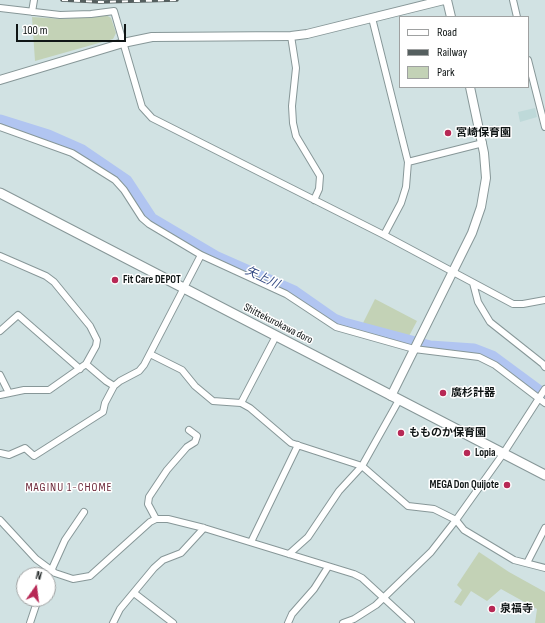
<!DOCTYPE html>
<html>
<head>
<meta charset="utf-8">
<style>
	body { margin:0 }
	#map { position:relative; width:545px; height:623px; overflow:hidden; background:#d1e2e3; font-family:"Sofia Sans Condensed",sans-serif }
	canvas { display:block }
	.legend { position:absolute; left:399px; top:16px; width:130px; height:72px; box-sizing:border-box; background:#fff; border:1px solid #9fa1a1; margin:0; padding:5px 7px; list-style:none; font-size:12px; color:#0f1515 }
	.legend li { display:flex; align-items:center; gap:8px; height:20px }
	.legend b { width:20px; border:1px solid #9fa1a1 }
	.north { position:absolute; left:16px; top:567px; width:40px; height:40px; box-sizing:border-box; background:#fff; border:1px solid #9fa1a1; border-radius:50%; rotate:14deg; font-size:11px; font-weight:700; line-height:16px; text-align:center; color:#0f1515 }
	.north::after { content:''; display:block; margin:auto; width:14px; height:18px; background:#b72855; clip-path:polygon(50% 0,100% 100%,50% 72%,0 100%) }
	.scale { position:absolute; left:16px; top:24px; width:110px; height:18px; box-sizing:border-box; border:2px solid #0f1515; border-top:0; padding-left:5px; font-size:12px; line-height:14px; white-space:nowrap; color:#0f1515; -webkit-text-stroke:3px #fff; paint-order:stroke }
</style>
</head>
<body>
<div id="map">
<canvas width="545" height="623"></canvas>
<ul class="legend">
<li><b style="height:5px;background:#fff"></b>Road</li>
<li><b style="height:5px;background:#555f5f"></b>Railway</li>
<li><b style="height:11px;background:#c3d2b6"></b>Park</li>
</ul>
<div class="north">N</div>
<div class="scale">100 m</div>
</div>
<script>
const g = document.querySelector('canvas').getContext('2d');
g.lineJoin = 'round';
function fill(path, color) {
  g.fillStyle = color;
  g.fill(path, 'evenodd');
}
function poly(rows) {
  const path = new Path2D();
  for (const r of rows) {
    path.moveTo(r[0], r[1]);
    for (let i = 2; i < r.length; i += 2) path.lineTo(r[i], r[i + 1]);
  }
  return path;
}
function strokePath(path, color, width, dash) {
  g.strokeStyle = color;
  g.lineWidth = width;
  g.lineCap = dash ? 'butt' : 'round';
  g.setLineDash(dash || []);
  g.stroke(path);
}
function drawText(font, color, halo, rows, align = 'center') {
  g.font = font + ' "Sofia Sans Condensed","Noto Sans JP",sans-serif';
  g.lineWidth = 3;
  g.setLineDash([]);
  g.textBaseline = 'middle';
  g.strokeStyle = halo;
  g.fillStyle = color;
  for (const [text, x, y, turn = 0] of rows) {
    g.save();
    g.translate(x, y);
    g.rotate((+turn || 0) * Math.PI / 180);
    g.textAlign = isNaN(turn) ? turn : align;
    if (halo) g.strokeText(text, 0, 0);
    g.fillText(text, 0, 0);
    g.restore();
  }
}
const built = poly([
	[535,108,537,117,520,122,518,112]
]);
const green = poly([
	[106,15,111,18,116,33,113,39,35,61,32,17,63,19],
	[375,299,417,321,408,338,361,327],
	[479,552,509,572,545,592,545,623,535,623,537,609,501,589,487,601,471,591,461,606,454,602,462,590,457,585]
]);
const river = poly([
	[0,121,48,136,82,151,126,181,151,219,217,258,294,292,334,320,344,324,430,347,474,350,492,357,545,396]
]);
const street = poly([
	[513,0,517,17],
	[0,8,60,15,91,14,114,11,142,107,152,118,384,235,513,304,523,304,545,300],
	[32,12,34,0],
	[372,18,408,162,406,187,401,203,384,235],
	[291,36,296,68,292,106,293,123,296,136,320,176,319,189,314,200],
	[528,60,545,127],
	[0,127,72,153,115,180,124,190,142,218,149,224,201,255,286,294,336,327,414,349,479,357,495,365,545,403],
	[408,162,483,143],
	[0,256,46,276,54,282,90,326,97,340,96,346,86,364,49,390,24,390,0,395],
	[473,283,478,302,490,322,543,364,545,367],
	[0,331,18,315,80,369],
	[150,354,182,370,195,386,213,401,241,403,250,408,291,443,362,466,408,506,434,509,456,520,464,530,514,560,545,568],
	[86,364,106,381,114,386],
	[0,375,9,393],
	[241,403,276,336],
	[0,453,9,455,25,448,34,456,103,412,105,403,114,386,120,381,139,371,144,365,201,255],
	[156,519,148,504,149,497,167,470,187,447,195,442,197,436,189,430],
	[0,520,36,559,55,573,73,579,90,576,150,522,156,519,168,519,204,528,354,574,362,578,411,623],
	[251,542,298,445],
	[289,554,308,537,339,491,362,466,399,400],
	[527,563,545,528],
	[51,571,65,540,84,512],
	[134,593,173,623],
	[30,623,38,599],
	[113,623,120,609,154,568,163,560,181,553,204,528],
	[288,623,292,614,314,589,328,567],
	[343,623,354,619,376,605,431,552,456,520,503,454,545,389]
]);
const secondary = poly([
	[447,0,451,17],
	[0,80,123,43,152,37,291,36,307,34,444,0],
	[391,396,472,233,481,207,486,178,484,153,470,87]
]);
const primary = poly([
	[0,193,545,475]
]);
const rail = poly([
	[62,0,100,2,177,0]
]);
const markers = [
	[448,133,4,"#b72855"],
	[115,280,4,"#b72855"],
	[443,393,4,"#b72855"],
	[401,433,4,"#b72855"],
	[467,453,4,"#b72855"],
	[507,485,4,"#b72855"],
	[492,609,4,"#b72855"]
];
const poiNames = [
	["宮崎保育園",456,133],
	["Fit Care DEPOT",123,280],
	["廣杉計器",451,393],
	["もものか保育園",409,433],
	["Lopia",475,453],
	["MEGA Don Quijote",499,485,"right"],
	["泉福寺",500,609]
];
const streetNames = [
	["Shittekurokawa doro",278,324,27]
];
const waterNames = [
	["矢上川",262,278,25]
];
const neighbourhoodNames = [
	["MAGINU 1-CHOME",69,488]
];
fill(built, '#bed9d9');
fill(green, '#c3d2b6');
strokePath(river, '#b1c5f1', 13);
strokePath(street, '#879798', 8);
strokePath(secondary, '#879798', 10);
strokePath(primary, '#879798', 11);
strokePath(street, '#fff', 6);
strokePath(secondary, '#fff', 8);
strokePath(primary, '#fff', 9);
strokePath(rail, '#555f5f', 3.5);
strokePath(rail, '#fff', 2, [6]);
for (const [x, y, r, color] of markers) {
  const dot = new Path2D();
  dot.arc(x, y, r, 0, 2 * Math.PI);
  g.fillStyle = color;
  g.fill(dot);
  strokePath(dot, '#fff', 1.5);
}
drawText('bold 11px', '#0f1515', '#fff', poiNames, 'left');
drawText('11px', '#0f1515', '#fff', streetNames);
drawText('italic 12px', '#384e86', '#fff', waterNames);
g.letterSpacing = '1px';
drawText('12px', '#6d2839', '#fff', neighbourhoodNames);
g.letterSpacing = '0px';
</script>
</body>
</html>
